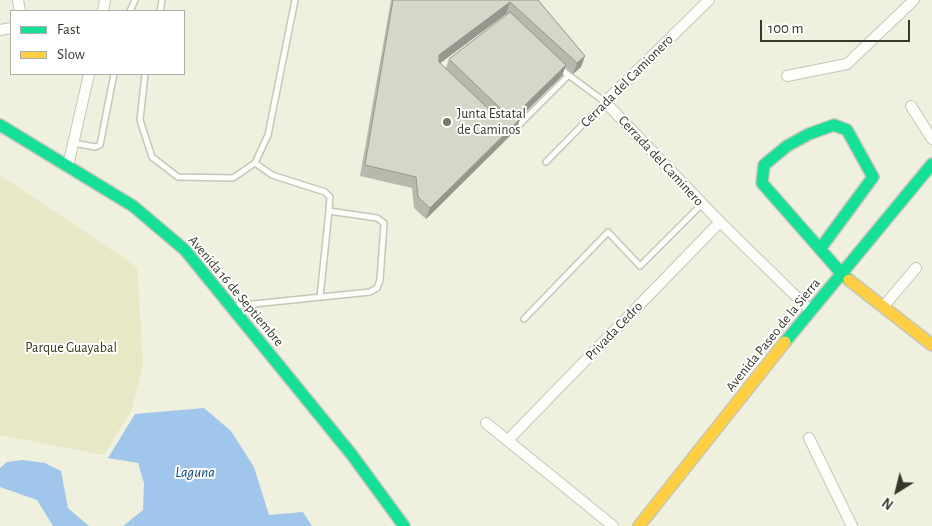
<!DOCTYPE html>
<html>
<head>
<meta charset="utf-8">
<style>
	body { margin:0 }
	#map { position:relative; width:932px; height:526px; overflow:hidden; background:#eff0de; font-family:"Alegreya Sans",sans-serif }
	canvas { display:block }
	.legend { position:absolute; left:10px; top:10px; width:175px; height:65px; box-sizing:border-box; background:#fff; border:1px solid #afafaa; margin:0; padding:6px 9px; list-style:none; font-size:15px; color:#37372a }
	.legend li { display:flex; align-items:center; gap:10px; height:25px }
	.legend b { width:25px; border:1px solid #afafaa }
	.north { position:absolute; left:872px; top:466px; width:50px; height:50px; -webkit-text-stroke:4px #fff; paint-order:stroke; rotate:216deg; font-size:14px; font-weight:700; line-height:20px; text-align:center; color:#37372a }
	.north::after { content:''; display:block; margin:auto; width:18px; height:22px; background:#37372a; clip-path:polygon(50% 0,100% 100%,50% 72%,0 100%) }
	.scale { position:absolute; left:760px; top:20px; width:150px; height:22px; box-sizing:border-box; border:2px solid #37372a; border-top:0; padding-left:6px; font-size:15px; line-height:18px; white-space:nowrap; color:#37372a; -webkit-text-stroke:4px #fff; paint-order:stroke }
</style>
</head>
<body>
<div id="map">
<canvas width="932" height="526"></canvas>
<ul class="legend">
<li><b style="height:6px;background:#16e098"></b>Fast</li>
<li><b style="height:6px;background:#ffcf43"></b>Slow</li>
</ul>
<div class="north">N</div>
<div class="scale">100 m</div>
</div>
<script>
const g = document.querySelector('canvas').getContext('2d');
g.lineJoin = 'round';
function fill(path, color) {
  g.fillStyle = color;
  g.fill(path, 'evenodd');
}
function poly(rows) {
  const path = new Path2D();
  for (const r of rows) {
    path.moveTo(r[0], r[1]);
    for (let i = 2; i < r.length; i += 2) path.lineTo(r[i], r[i + 1]);
  }
  return path;
}
function strokePath(path, color, width, dash) {
  g.strokeStyle = color;
  g.lineWidth = width;
  g.lineCap = dash ? 'butt' : 'round';
  g.setLineDash(dash || []);
  g.stroke(path);
}
function drawText(font, color, halo, rows, align = 'center') {
  g.font = font + ' "Alegreya Sans",sans-serif';
  g.lineWidth = 4;
  g.setLineDash([]);
  g.textBaseline = 'middle';
  g.strokeStyle = halo;
  g.fillStyle = color;
  for (const [text, x, y, turn = 0] of rows) {
    g.save();
    g.translate(x, y);
    g.rotate((+turn || 0) * Math.PI / 180);
    g.textAlign = isNaN(turn) ? turn : align;
    if (halo) g.strokeText(text, 0, 0);
    g.fillText(text, 0, 0);
    g.restore();
  }
}
const green = poly([
	[0,175,137,267,143,364,132,409,104,455,0,435]
]);
const water = poly([
	[204,408,231,431,254,467,269,515,303,512,312,526,123,526,143,510,144,483,138,463,108,458,135,414],
	[23,460,45,463,61,471,68,508,89,526,53,526,37,500,0,487,0,468,7,462]
]);
const lane = poly([
	[130,11,135,0],
	[160,11,162,0],
	[145,74,140,120,152,157,178,177,233,178,255,163,268,135,295,0],
	[511,125,518,126,568,76],
	[74,143,95,147,100,145,114,74],
	[546,162,605,102,559,68],
	[255,163,272,175,325,192,330,197,329,211],
	[234,306,370,292,377,288,380,280,384,223,377,218,329,211,320,297],
	[524,319,608,232,640,266,702,204]
]);
const street = poly([
	[18,0,20,11],
	[709,0,605,102,720,222,811,311],
	[103,11,105,0],
	[0,30,11,28],
	[787,76,847,64,914,0],
	[911,106,932,139],
	[68,166,89,74],
	[884,306,916,268],
	[486,423,613,526],
	[809,438,852,526],
	[508,440,720,222]
]);
const fast = poly([
	[0,125,133,206,185,250,352,455,404,526],
	[820,249,873,177,847,130,834,125,809,134,787,146,764,165,762,183,842,274,849,280],
	[785,342,932,164]
]);
const slow = poly([
	[849,280,932,345],
	[639,526,785,342]
]);
const wall = poly([
	[391,0,538,0,581,67,573,74,565,67,562,76,519,119,520,119,516,130,426,219,414,208,412,188,360,176],
	[506,14,507,15,449,59,446,68,440,63]
]);
const shadedWall = poly([
	[510,2,506,14,435,67,439,55],
	[585,56,581,67,573,74,577,63],
	[566,65,562,76,516,121,497,120,501,109],
	[520,119,516,130,426,219,430,208]
]);
const building = poly([
	[393,0,538,0,585,56,577,63,575,61,510,2,439,55,439,62,496,116,520,119,430,208,418,197,416,177,365,165,393,0],
	[510,12,566,65,520,110,501,109,449,59,510,12]
]);
const markers = [
	[447,122,5,"#777869"]
];
const streetNames = [
	["Cerrada del Camionero",627,81,-45],
	["Cerrada del Caminero",661,161,47],
	["Avenida 16 de Septiembre",236,291,50],
	["Privada Cedro",614,331,-46],
	["Avenida Paseo de la Sierra",773,335,-51]
];
const poiNames = [
	["Junta Estatal",457,114],
	["de Caminos",457,130]
];
const parkNames = [
	["Parque Guayabal",71,348]
];
const waterNames = [
	["Laguna",195,472]
];
fill(green, '#e7e9c6');
fill(water, '#a0c7eb');
strokePath(lane, '#c6c7b9', 8);
strokePath(street, '#c6c7b9', 12);
strokePath(fast, '#c6c7b9', 14);
strokePath(slow, '#c6c7b9', 14);
strokePath(lane, '#fdfdfa', 5);
strokePath(street, '#fdfdfa', 10);
strokePath(fast, '#16e098', 11);
strokePath(slow, '#ffcf43', 11);
fill(wall, '#b8b9ad');
fill(shadedWall, '#96968d');
fill(building, '#d6d7c9');
strokePath(building, '#96968d', 1);
for (const [x, y, r, color] of markers) {
  const dot = new Path2D();
  dot.arc(x, y, r, 0, 2 * Math.PI);
  g.fillStyle = color;
  g.fill(dot);
  strokePath(dot, '#fff', 2);
}
drawText('14px', '#37372a', '#fff', streetNames);
drawText('14px', '#37372a', '#fff', poiNames, 'left');
drawText('14px', '#383916', '#fff', parkNames);
drawText('italic 15px', '#0c487d', '#fff', waterNames);
</script>
</body>
</html>
